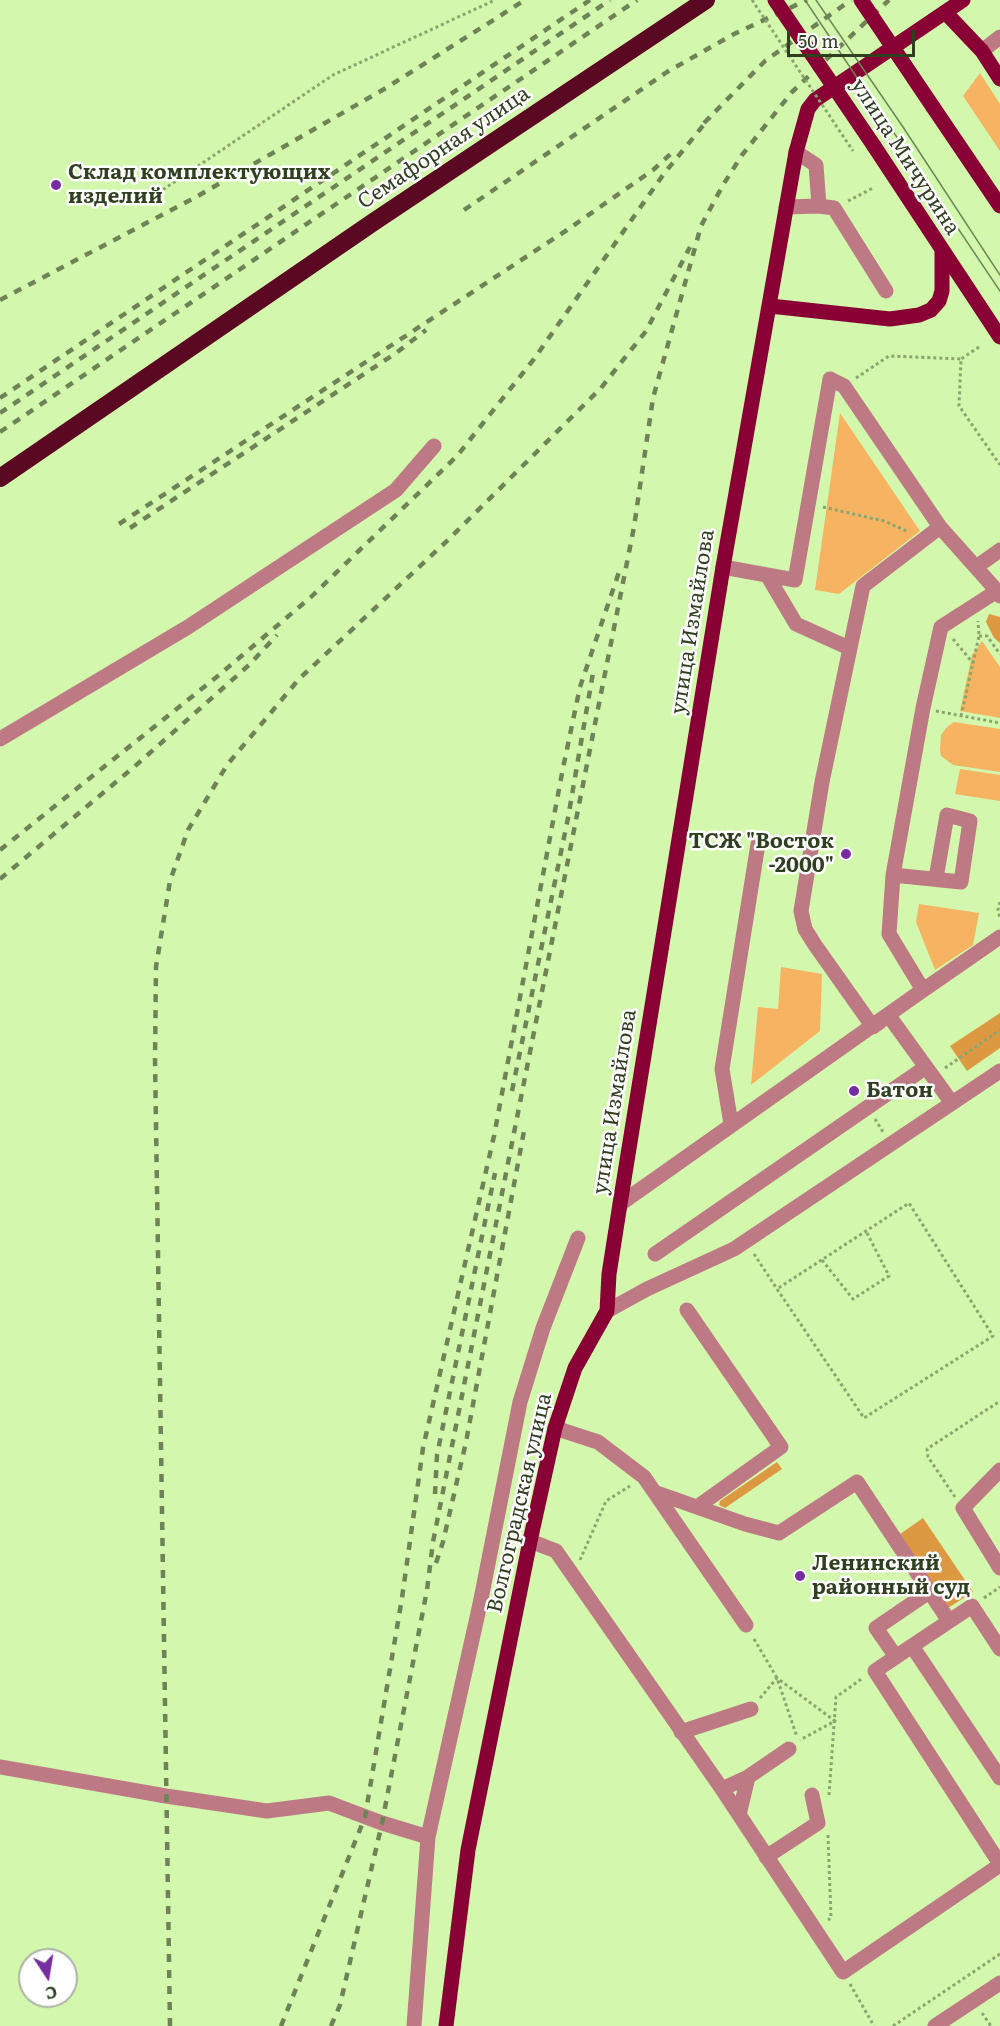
<!DOCTYPE html>
<html>
<head>
<meta charset="utf-8">
<style>
	body { margin:0 }
	#map { position:relative; width:1000px; height:2026px; overflow:hidden; background:#d3f8ad; font-family:Literata,serif }
	canvas { display:block }
	.north { position:absolute; left:18px; top:1948px; width:60px; height:60px; box-sizing:border-box; background:#fff; border:2px solid #adb2a6; border-radius:50%; rotate:168deg; font-size:16px; font-weight:700; line-height:24px; text-align:center; color:#313f21 }
	.north::after { content:''; display:block; margin:auto; width:21px; height:27px; background:#752da0; clip-path:polygon(50% 0,100% 100%,50% 72%,0 100%) }
	.scale { position:absolute; left:787px; top:30px; width:128px; height:27px; box-sizing:border-box; border:3px solid #313f21; border-top:0; padding-left:8px; font-size:18px; line-height:21px; white-space:nowrap; color:#313f21; -webkit-text-stroke:4px #fff; paint-order:stroke }
</style>
</head>
<body>
<div id="map">
<canvas width="1000" height="2026"></canvas>
<div class="north">С</div>
<div class="scale">50 m</div>
</div>
<script>
const g = document.querySelector('canvas').getContext('2d');
g.lineJoin = 'round';
function fill(path, color) {
  g.fillStyle = color;
  g.fill(path, 'evenodd');
}
function poly(rows) {
  const path = new Path2D();
  for (const r of rows) {
    path.moveTo(r[0], r[1]);
    for (let i = 2; i < r.length; i += 2) path.lineTo(r[i], r[i + 1]);
  }
  return path;
}
function strokePath(path, color, width, dash) {
  g.strokeStyle = color;
  g.lineWidth = width;
  g.lineCap = dash ? 'butt' : 'round';
  g.setLineDash(dash || []);
  g.stroke(path);
}
function drawText(font, color, halo, rows, align = 'center') {
  g.font = font + ' Literata,serif';
  g.lineWidth = 5;
  g.setLineDash([]);
  g.textBaseline = 'middle';
  g.strokeStyle = halo;
  g.fillStyle = color;
  for (const [text, x, y, turn = 0] of rows) {
    g.save();
    g.translate(x, y);
    g.rotate((+turn || 0) * Math.PI / 180);
    g.textAlign = isNaN(turn) ? turn : align;
    if (halo) g.strokeText(text, 0, 0);
    g.fillText(text, 0, 0);
    g.restore();
  }
}
const green = poly([
	[980,73,1000,104,1000,151,963,96],
	[840,413,920,531,839,594,815,590],
	[982,641,1000,667,1000,718,960,711,972,655],
	[954,722,1000,729,1000,772,953,765,941,756,940,750,941,735,947,727],
	[960,769,1000,775,1000,801,955,794],
	[919,904,979,913,973,945,935,970,916,922],
	[781,967,822,974,820,1031,751,1085,758,1007,778,1009]
]);
const forest = poly([
	[989,614,1000,617,1000,643,994,638,986,622],
	[1000,1013,1000,1048,967,1071,950,1046],
	[777,1462,782,1469,725,1508,719,1505,720,1501],
	[923,1518,973,1592,948,1608,900,1534]
]);
const path = poly([
	[158,193,333,75,495,0],
	[848,201,873,188],
	[979,347,961,359,959,406,1000,465],
	[856,378,889,356,961,359],
	[823,507,884,521,909,532],
	[979,636,987,636,1000,654],
	[953,639,973,663],
	[936,711,1000,723],
	[961,716,979,636,978,621],
	[1000,902,998,910,1000,918],
	[945,1068,1000,1030],
	[875,1119,883,1132],
	[754,1254,777,1289,864,1418,993,1336,909,1203,777,1289],
	[822,1260,853,1299,889,1276,866,1231],
	[955,1497,928,1457,927,1449,1000,1401],
	[580,1560,606,1501,630,1486],
	[984,1598,1000,1587],
	[754,1639,777,1678,797,1737],
	[760,1698,777,1678,835,1721,800,1740],
	[829,1795,836,1697,863,1678],
	[828,1835,831,1918,828,1920],
	[850,1984,874,2026],
	[982,2013,991,2026],
	[893,2026,1000,1954]
]);
const minor = poly([
	[982,51,1000,37],
	[796,152,816,165,819,206],
	[786,207,819,206,834,208,886,291],
	[723,567,767,575,796,624,849,648],
	[976,567,1000,550],
	[767,575,795,580,830,379,844,386,940,527],
	[0,739,188,627,396,490,434,446],
	[893,875,961,882,970,821,947,815,936,878],
	[916,995,1000,937],
	[889,1016,952,1103],
	[880,1022,873,1027,815,945,805,929,801,911,822,782,863,586,940,527,997,591],
	[731,1124,722,1069,758,844],
	[620,1204,923,990,889,934,893,875,923,708,941,627,997,591,1000,596],
	[655,1254,926,1067],
	[687,1310,781,1447,697,1507],
	[607,1311,647,1289,734,1249,1000,1071],
	[555,1428,598,1442,644,1477,746,1625],
	[1000,1470,963,1508,1000,1568],
	[657,1493,745,1524,779,1533,857,1482,949,1621],
	[530,1541,556,1551,722,1789,843,1972,1000,1865],
	[912,1646,972,1606,1000,1649],
	[896,1657,876,1628,929,1592],
	[681,1732,751,1709],
	[0,1767,166,1796,267,1811,329,1803,382,1823,428,1837],
	[748,1777,789,1749],
	[1000,1778,912,1646,875,1671,1000,1864],
	[722,1789,748,1777,739,1815],
	[766,1857,818,1823,812,1795],
	[414,2026,428,1837,480,1604,520,1402,543,1328,578,1238],
	[935,2026,1000,1983]
]);
const major = poly([
	[945,12,982,51,1000,79],
	[933,107,1000,206],
	[874,146,1000,337],
	[770,306,890,319,919,315,931,310,939,301,942,291,942,251],
	[446,2026,468,1850,530,1541,555,1428,575,1368,607,1311,609,1274,620,1204,723,567,796,152,808,109,815,100,963,0]
]);
const highway = poly([
	[0,478,375,221,706,0]
]);
const tram = poly([
	[805,0,1000,291],
	[816,0,903,127,1000,275]
]);
const rail = poly([
	[704,123,765,61,851,0],
	[464,210,667,72,734,34,807,0],
	[0,300,196,197,386,88,525,0],
	[0,398,590,0],
	[0,413,610,0],
	[0,432,637,0],
	[119,524,567,230,653,170,676,149],
	[130,528,396,353,426,330],
	[0,850,219,675,311,597,457,456,534,359,663,175,710,117],
	[0,879,134,767,249,665,277,635],
	[512,1091,568,818,594,667],
	[435,1494,437,1455,495,1173],
	[436,1563,443,1542,466,1442,524,1131],
	[170,2026,155,1060,156,967,170,881,188,830,227,765,299,679,448,540,601,388,646,331,690,247],
	[281,2026,365,1817,402,1598,423,1448,494,1136,563,768,580,687,619,572],
	[331,2026,340,2005,382,1823,427,1590,433,1542,450,1456,634,527,653,398,701,226,723,185,742,155,792,92,889,0]
]);
const pathBridge = poly([
	[752,0,853,151]
]);
const majorBridge = poly([
	[775,0,874,146],
	[861,0,933,107]
]);
const markers = [
	[56,185,6,"#752da0"],
	[846,854,6,"#752da0"],
	[854,1091,6,"#752da0"],
	[800,1576,6,"#752da0"]
];
const streetNames = [
	["Семафорная улица",444,148,-34],
	["улица Мичурина",905,157,57],
	["улица Измайлова",693,622,-81],
	["улица Измайлова",615,1102,-81],
	["Волгоградская улица",520,1503,-77]
];
const poiNames = [
	["Склад комплектующих",68,173],
	["изделий",68,197],
	["ТСЖ \"Восток",834,842,"right"],
	["-2000\"",834,866,"right"],
	["Батон",866,1091],
	["Ленинский",812,1564],
	["районный суд",812,1588]
];
fill(green, '#f6b362');
fill(forest, '#dd9942');
strokePath(path, '#8aa56e', 3, [3, 3]);
strokePath(minor, '#be7a84', 15);
strokePath(major, '#890035', 15);
strokePath(highway, '#5b0823', 18);
strokePath(tram, '#6e8455', 1.5);
strokePath(rail, '#6e8455', 4.5, [8, 8]);
strokePath(pathBridge, '#8aa56e', 3, [3, 3]);
strokePath(majorBridge, '#890035', 15);
for (const [x, y, r, color] of markers) {
  const dot = new Path2D();
  dot.arc(x, y, r, 0, 2 * Math.PI);
  g.fillStyle = color;
  g.fill(dot);
  strokePath(dot, '#fff', 2);
}
drawText('21px', '#313f21', '#fff', streetNames);
drawText('bold 21px', '#313f21', '#fff', poiNames, 'left');
</script>
</body>
</html>
